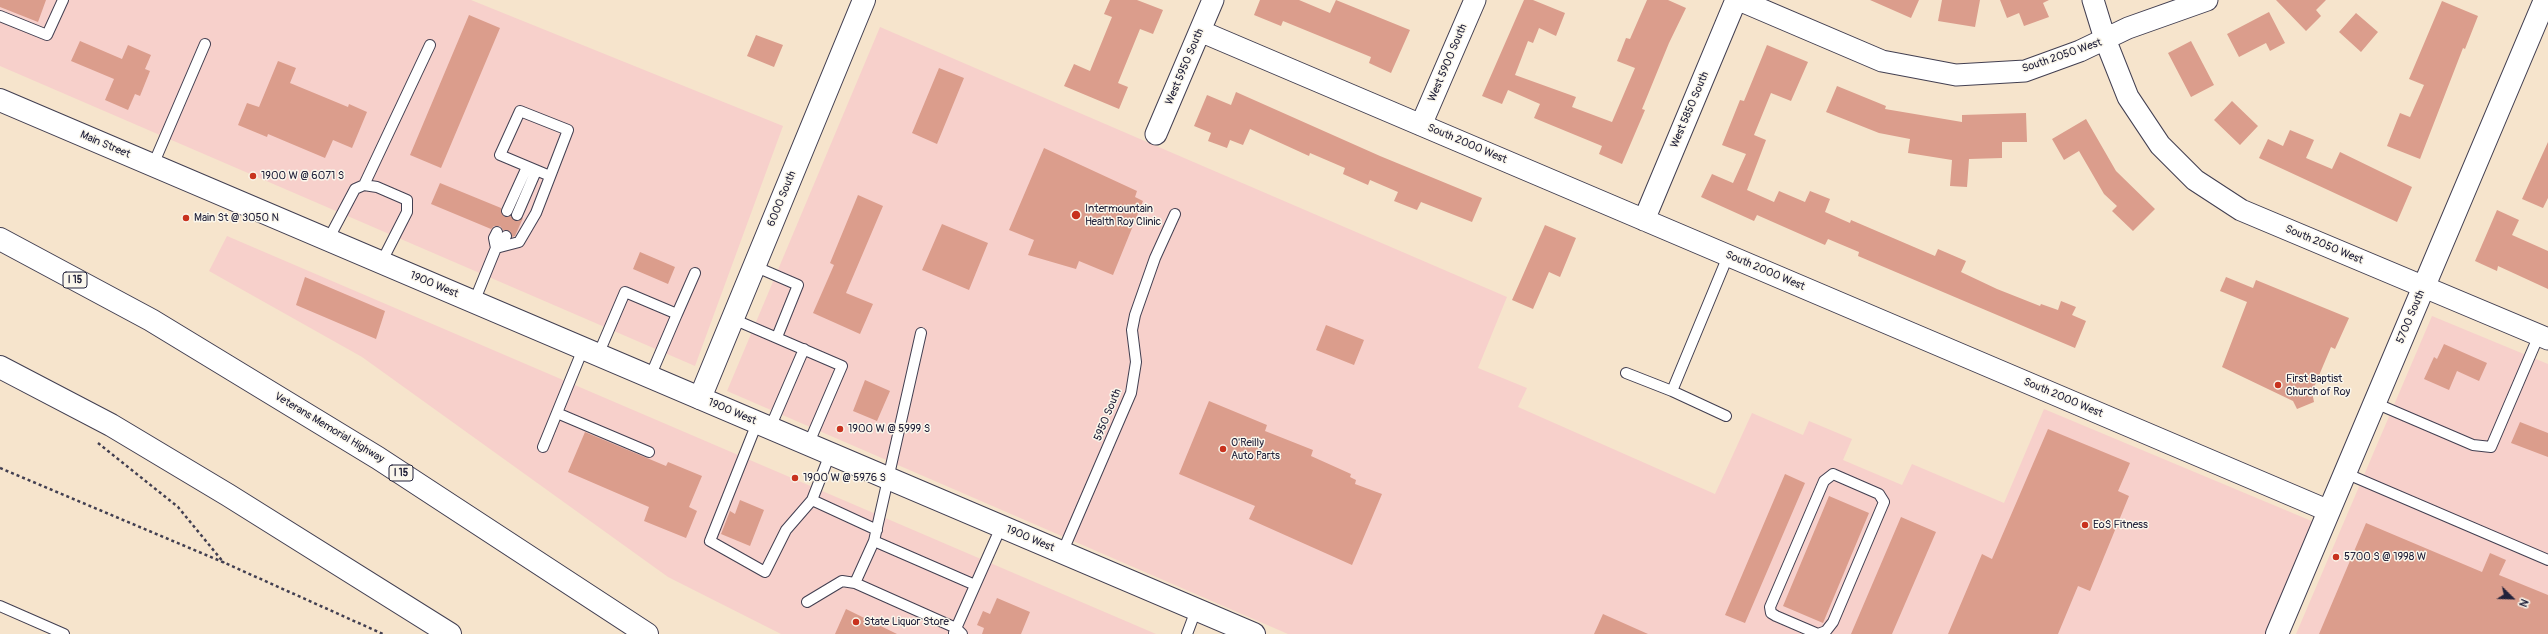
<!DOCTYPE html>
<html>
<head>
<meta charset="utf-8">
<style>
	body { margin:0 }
	#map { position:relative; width:2548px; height:634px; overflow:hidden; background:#f6e4cc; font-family:Pangolin,sans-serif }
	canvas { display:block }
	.north { position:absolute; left:2492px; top:578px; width:40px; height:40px; -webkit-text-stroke:3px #fbf7ec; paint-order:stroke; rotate:113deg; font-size:11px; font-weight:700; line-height:16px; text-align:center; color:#22223b }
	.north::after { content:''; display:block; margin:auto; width:14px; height:18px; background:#22223b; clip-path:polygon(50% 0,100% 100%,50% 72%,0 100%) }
</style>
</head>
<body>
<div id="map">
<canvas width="2548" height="634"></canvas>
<div class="north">N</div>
</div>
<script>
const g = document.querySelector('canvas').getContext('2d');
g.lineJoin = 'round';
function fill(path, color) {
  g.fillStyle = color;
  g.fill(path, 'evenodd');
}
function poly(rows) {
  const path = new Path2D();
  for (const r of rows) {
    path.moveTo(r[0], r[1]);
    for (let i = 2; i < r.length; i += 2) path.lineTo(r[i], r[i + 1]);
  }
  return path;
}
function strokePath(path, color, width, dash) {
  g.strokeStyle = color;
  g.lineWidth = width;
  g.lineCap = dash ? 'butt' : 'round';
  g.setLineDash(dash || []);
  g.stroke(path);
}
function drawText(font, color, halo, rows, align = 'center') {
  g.font = font + ' Pangolin,sans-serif';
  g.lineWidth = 3;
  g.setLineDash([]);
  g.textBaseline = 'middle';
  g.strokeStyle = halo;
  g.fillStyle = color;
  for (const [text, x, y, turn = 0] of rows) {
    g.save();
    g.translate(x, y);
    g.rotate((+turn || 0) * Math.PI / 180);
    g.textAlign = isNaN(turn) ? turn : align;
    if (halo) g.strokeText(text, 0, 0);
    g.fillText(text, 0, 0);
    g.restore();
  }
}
const built = poly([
	[0,0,471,0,783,126,695,366,0,66],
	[880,27,1507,297,1478,368,1527,388,1518,407,1715,494,1752,413,1803,435,1809,421,1852,439,1843,460,1902,485,1912,464,2004,503,2044,409,2314,522,2266,634,1288,634,727,391],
	[227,236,1156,634,781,634,668,577,362,357,209,271],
	[2432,316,2548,364,2548,634,2296,634]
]);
const building = poly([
	[0,0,46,0,38,22,0,7],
	[1110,0,1137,0,1163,10,1153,34,1140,29,1118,83,1128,87,1119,109,1064,86,1074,64,1090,71,1112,17,1104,14],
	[1260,0,1299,0,1330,13,1336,0,1410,30,1391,73,1369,63,1371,57,1283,21,1281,26,1254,15],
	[1524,0,1533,0,1565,13,1556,36,1539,28,1533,43,1528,41,1515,75,1576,97,1572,107,1612,122,1635,68,1617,61,1626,38,1630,39,1647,0,1668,0,1686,8,1669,43,1642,109,1645,110,1622,164,1599,154,1602,146,1534,118,1540,104,1508,90,1502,104,1482,96],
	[1870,0,1919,0,1911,18],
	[1942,0,1980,0,1975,27,1938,21],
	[2000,0,2049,0,2043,3,2049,17,2024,26,2019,13,2007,18],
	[2276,0,2326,0,2316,10,2321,16,2306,31],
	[2442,1,2478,16,2465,49,2463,48,2420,159,2387,146,2400,113,2410,117,2424,85,2409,79],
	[2269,12,2285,43,2270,51,2266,43,2239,57,2227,34],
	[2356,13,2378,32,2361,52,2339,32],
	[469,15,500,28,441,168,410,155],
	[756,35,783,45,774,67,747,56],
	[80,41,122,59,128,45,151,55,145,69,150,71,140,96,135,94,128,110,105,100,114,79,71,61],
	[2191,41,2214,85,2191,97,2168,53],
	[1767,45,1808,62,1791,101,1771,93,1754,135,1766,140,1747,190,1774,202,1779,191,1805,202,1810,191,1830,199,1825,212,1850,223,1851,220,1935,256,1938,249,1966,261,1961,272,1997,289,2040,306,2041,304,2058,310,2061,301,2076,307,2072,315,2086,321,2075,348,1858,256,1859,252,1828,239,1825,245,1757,215,1754,221,1701,197,1712,174,1733,183,1746,154,1722,145,1740,100,1744,101],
	[278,61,296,68,290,83,348,107,349,104,367,112,352,148,333,140,325,158,268,134,267,137,238,125,247,103,259,107],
	[939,68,964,78,937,144,912,133],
	[1837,86,1886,106,1885,109,1962,122,1962,115,2026,113,2027,142,2002,142,2002,158,1969,159,1967,187,1950,186,1952,160,1908,153,1910,139,1879,133,1826,112],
	[1236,92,1380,156,1482,198,1472,222,1421,202,1417,210,1394,201,1398,192,1370,180,1368,185,1343,174,1345,168,1310,153,1309,156,1250,129,1243,145,1230,140,1227,148,1208,141,1211,133,1194,126,1207,95,1231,105],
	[2232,101,2258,126,2240,145,2214,120],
	[2086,119,2116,171,2155,209,2133,231,2112,211,2117,206,2104,194,2079,151,2064,160,2052,139],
	[2290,130,2314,140,2306,158,2332,169,2340,152,2412,187,2397,222,2259,158,2268,139,2283,146],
	[2548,142,2548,198,2543,208,2522,199],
	[1044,148,1137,191,1135,197,1143,201,1113,275,1079,261,1076,269,1028,255,1034,240,1009,230],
	[440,183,501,208,502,214,505,217,511,216,517,221,523,218,515,236,512,237,510,231,503,230,500,226,494,226,491,229,431,204],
	[858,195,883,206,846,293,873,304,860,334,813,313,834,265,830,263],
	[2497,210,2519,220,2512,235,2548,251,2548,289,2498,266,2497,271,2475,261],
	[942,224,988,243,969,290,922,270],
	[1545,225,1576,238,1560,277,1549,272,1533,309,1512,300],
	[640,252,675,267,668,284,633,269],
	[305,277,385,311,376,339,296,305],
	[2226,277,2253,288,2256,280,2349,318,2335,349,2331,347,2312,392,2314,402,2297,409,2293,401,2222,367,2247,302,2220,291],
	[1326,325,1364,340,1354,365,1316,350],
	[2444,344,2487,363,2479,381,2457,371,2449,390,2424,379,2434,357,2437,359],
	[865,380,890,391,877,421,853,411],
	[1209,401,1267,425,1265,431,1313,450,1311,456,1351,474,1350,477,1356,480,1355,484,1382,494,1352,565,1249,519,1255,506,1179,474],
	[2520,422,2548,433,2548,457,2511,443],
	[2048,429,2130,463,2118,491,2129,496,2090,591,2078,586,2058,634,1948,634,1982,554,1992,559],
	[585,432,666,466,668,462,702,476,689,507,697,511,686,538,644,521,649,507,568,472],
	[1785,474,1805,483,1745,623,1725,615],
	[1829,496,1869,513,1823,623,1783,606],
	[740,500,764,510,750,546,721,534,730,511,735,514],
	[1901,517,1936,532,1892,634,1851,634],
	[2366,523,2482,572,2490,553,2506,560,2499,575,2548,595,2548,634,2319,634],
	[997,598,1030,612,1021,634,982,634,984,628,977,625,983,611,990,614],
	[846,609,897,634,835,634],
	[1603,614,1648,634,1594,634]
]);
const path = poly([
	[98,443,178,507,224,563],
	[0,468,225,563,383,634]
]);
const service = poly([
	[0,16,47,35,63,0],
	[153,165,205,44],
	[364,185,430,45],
	[507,211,527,167],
	[517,215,536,171],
	[328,240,355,189,364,185,377,187,407,200,407,212,381,263],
	[496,248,494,238,497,232],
	[496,248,506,236],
	[754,266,798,285,777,337],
	[474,302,496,248,519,242,536,213,568,130,520,111,500,155,550,176],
	[677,314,695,273],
	[733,319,842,366,808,445],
	[598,355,625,292,677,314,650,377],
	[1626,373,1672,391,1728,256],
	[1672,391,1726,416],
	[2375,403,2473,445,2491,447,2539,335],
	[557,413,649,452],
	[757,423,710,541,765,572,786,530,812,500],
	[770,428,804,349],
	[543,447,583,349],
	[830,454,812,500,877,530],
	[2345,473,2548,560],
	[1833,474,1879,494,1884,502,1833,622,1826,631,1818,634,1776,616,1771,613,1770,607,1824,481,1833,474],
	[874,541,921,333],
	[1062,553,1131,393,1136,362,1132,330,1135,315,1155,258,1175,214],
	[807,602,842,581,855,583],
	[0,606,64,634],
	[954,633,1001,527],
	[962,634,956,628,855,583,874,541,975,585],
	[1187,634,1196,610]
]);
const minor = poly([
	[1739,0,1882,61,1956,75,2025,71,2080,51,2128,28,2207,0],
	[2093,0,2105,39,2128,97,2160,145,2195,180,2241,210,2548,339],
	[1200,31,2329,511],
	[1421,125,1475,0],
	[1156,134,1213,0],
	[1644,220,1736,0]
]);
const tertiary = poly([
	[700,398,864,0],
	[2277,634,2545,0]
]);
const secondary = poly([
	[0,100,1254,634]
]);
const motorway = poly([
	[0,239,151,320,378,458,647,634],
	[0,367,111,425,228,495,450,634]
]);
const markers = [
	[253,176,4,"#c8321e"],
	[1076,215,5,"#c8321e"],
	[186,218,4,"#c8321e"],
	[2278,385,4,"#c8321e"],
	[840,429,4,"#c8321e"],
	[1223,449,4,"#c8321e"],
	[795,478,4,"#c8321e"],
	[2085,525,4,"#c8321e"],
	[2336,557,4,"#c8321e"],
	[856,622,4,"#c8321e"]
];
const shields = [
	[75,280,24],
	[401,473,24]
];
const shieldNames = [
	["I 15",75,280],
	["I 15",401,473]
];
const streetNames = [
	["South 2050 West",2062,56,-19],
	["West 5900 South",1448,63,-67],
	["West 5950 South",1185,67,-67],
	["West 5850 South",1690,110,-67],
	["South 2000 West",1467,144,23],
	["Main Street",105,145,23],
	["6000 South",782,199,-68],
	["South 2050 West",2324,245,23],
	["South 2000 West",1765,271,23],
	["1900 West",434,285,23],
	["5700 South",2411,317,-67],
	["South 2000 West",2063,398,23],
	["1900 West",732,412,23],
	["5950 South",1108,415,-68],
	["Veterans Memorial Highway",329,428,31],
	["1900 West",1030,539,23]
];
const poiNames = [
	["1900 W @ 6071 S",261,176],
	["Intermountain",1085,209],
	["Health Roy Clinic",1085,222],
	["Main St @ 3050 N",194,218],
	["First Baptist",2286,379],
	["Church of Roy",2286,392],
	["1900 W @ 5999 S",848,429],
	["O'Reilly",1231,443],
	["Auto Parts",1231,456],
	["1900 W @ 5976 S",803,478],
	["EoS Fitness",2093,525],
	["5700 S @ 1998 W",2344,557],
	["State Liquor Store",864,622]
];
fill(built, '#f7d0cb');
fill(building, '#db9d8c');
strokePath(service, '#423f51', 12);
strokePath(minor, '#423f51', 23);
strokePath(tertiary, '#423f51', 24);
strokePath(secondary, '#423f51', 24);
strokePath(motorway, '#423f51', 24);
strokePath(path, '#423f51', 2.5, [3, 3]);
strokePath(service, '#fff', 10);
strokePath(minor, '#fff', 21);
strokePath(tertiary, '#fff', 22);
strokePath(secondary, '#fff', 22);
strokePath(motorway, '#fff', 22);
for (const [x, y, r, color] of markers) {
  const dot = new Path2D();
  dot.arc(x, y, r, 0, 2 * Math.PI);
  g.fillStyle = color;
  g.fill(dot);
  strokePath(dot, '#fbf7ec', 1.5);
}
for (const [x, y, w] of shields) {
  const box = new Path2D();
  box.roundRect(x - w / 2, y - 8, w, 16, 3);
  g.fillStyle = '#fbf7ec';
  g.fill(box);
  strokePath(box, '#22223b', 1);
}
drawText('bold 10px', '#22223b', null, shieldNames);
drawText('11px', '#22223b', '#fbf7ec', streetNames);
drawText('11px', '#22223b', '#fbf7ec', poiNames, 'left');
</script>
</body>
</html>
